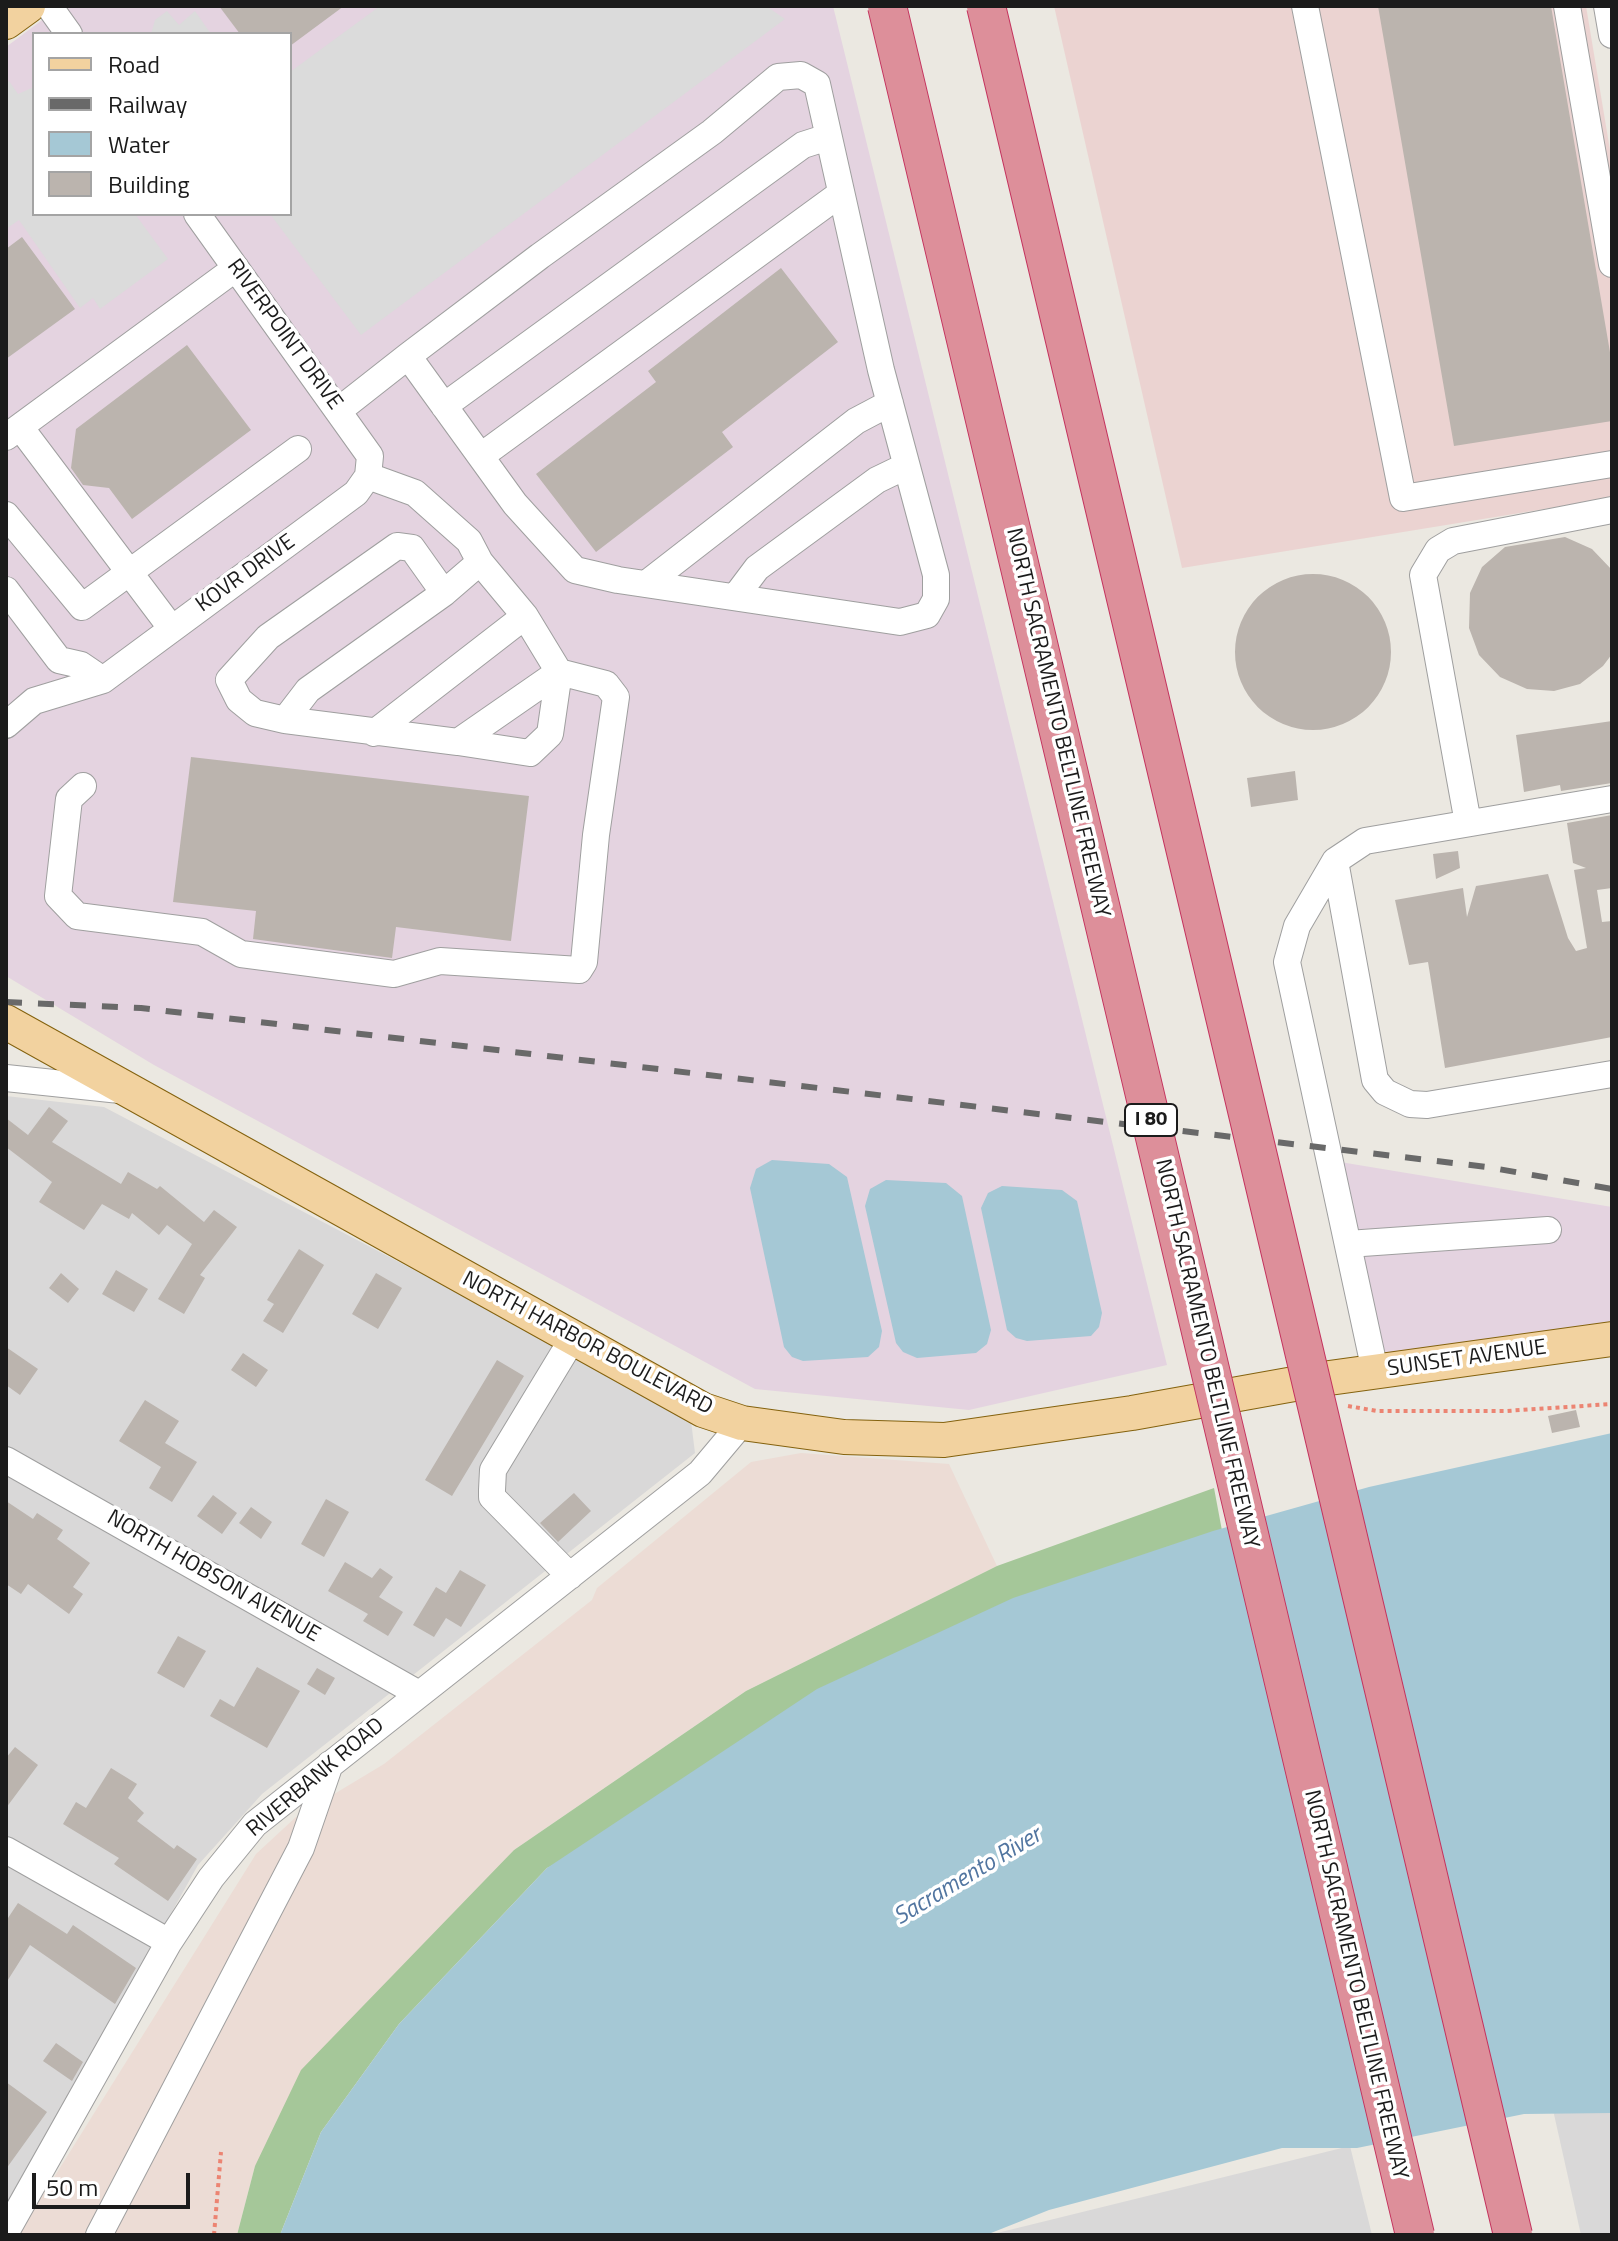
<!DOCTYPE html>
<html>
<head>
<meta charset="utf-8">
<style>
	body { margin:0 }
	#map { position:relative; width:1618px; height:2241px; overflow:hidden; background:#ebe8e1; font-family:"Titillium Web",sans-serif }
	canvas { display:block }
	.frame { position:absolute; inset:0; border:8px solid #1b1b1b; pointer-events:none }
	.legend { position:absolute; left:32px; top:32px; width:260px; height:184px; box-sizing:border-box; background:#fff; border:2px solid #a4a4a4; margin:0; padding:10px 14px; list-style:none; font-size:24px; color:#1b1b1b }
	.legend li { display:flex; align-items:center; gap:16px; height:40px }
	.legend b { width:40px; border:2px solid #a4a4a4 }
	.scale { position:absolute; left:32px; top:2173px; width:158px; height:36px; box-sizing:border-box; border:4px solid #1b1b1b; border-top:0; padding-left:10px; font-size:24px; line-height:28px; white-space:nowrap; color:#1b1b1b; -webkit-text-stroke:6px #fff; paint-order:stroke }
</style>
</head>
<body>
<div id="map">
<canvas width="1618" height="2241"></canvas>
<div class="frame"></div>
<ul class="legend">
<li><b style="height:10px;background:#f2d29f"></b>Road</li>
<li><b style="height:10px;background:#696969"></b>Railway</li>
<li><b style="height:22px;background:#a5c8d5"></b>Water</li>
<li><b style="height:22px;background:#bbb4ae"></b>Building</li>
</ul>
<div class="scale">50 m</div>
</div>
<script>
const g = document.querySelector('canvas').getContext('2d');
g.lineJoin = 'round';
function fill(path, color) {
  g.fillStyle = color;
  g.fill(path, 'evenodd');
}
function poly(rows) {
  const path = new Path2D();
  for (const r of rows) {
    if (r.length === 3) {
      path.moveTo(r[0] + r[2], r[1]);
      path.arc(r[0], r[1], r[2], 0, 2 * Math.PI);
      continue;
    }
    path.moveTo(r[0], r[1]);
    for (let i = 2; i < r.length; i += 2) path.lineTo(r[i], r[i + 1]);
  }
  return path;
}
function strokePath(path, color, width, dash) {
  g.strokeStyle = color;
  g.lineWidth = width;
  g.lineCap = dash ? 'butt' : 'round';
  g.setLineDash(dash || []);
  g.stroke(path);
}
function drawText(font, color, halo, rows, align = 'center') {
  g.font = font + ' "Titillium Web",sans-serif';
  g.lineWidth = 7;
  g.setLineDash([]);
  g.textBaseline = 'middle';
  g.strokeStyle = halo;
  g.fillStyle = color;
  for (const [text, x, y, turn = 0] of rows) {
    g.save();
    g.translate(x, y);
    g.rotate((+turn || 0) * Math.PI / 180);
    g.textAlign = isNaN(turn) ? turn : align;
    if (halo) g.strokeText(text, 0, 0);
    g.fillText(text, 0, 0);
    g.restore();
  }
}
const residential = poly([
	[6,1096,104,1107,671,1405,691,1421,695,1453,262,1794,198,1865,6,2210],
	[1549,2092,1612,2096,1612,2235,1581,2235],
	[1350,2146,1372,2235,989,2235]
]);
const commercial = poly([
	[1054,6,1586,6,1612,162,1612,498,1182,568]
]);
const industrial = poly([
	[61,6,833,6,1167,1365,969,1410,755,1389,154,1065,6,976,6,47],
	[34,34,290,34,290,214,34,214],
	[1316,1158,1612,1207,1612,1327,1365,1355]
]);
const military = poly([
	[801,1453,949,1464,997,1566,746,1691,514,1850,255,2166,237,2235,18,2235,256,1854,296,1817,384,1764,592,1600,597,1588,751,1462]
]);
const forest = poly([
	[1214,1488,1226,1552,547,1868,399,2024,321,2132,280,2235,237,2235,255,2166,301,2070,514,1850,746,1691,997,1566]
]);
const parking = poly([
	[380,6,766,6,785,19,361,335,270,214,290,214,290,72],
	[167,11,179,25,195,11,211,34,151,34,155,20],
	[9,81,18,94,34,87,34,214,135,214,168,259,100,309,93,298,80,308,19,220,6,229,6,83]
]);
const water = poly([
	[772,1160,829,1164,847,1177,882,1331,879,1347,868,1357,803,1361,792,1357,784,1347,750,1188,756,1169],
	[886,1180,946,1183,962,1196,991,1330,987,1344,976,1353,917,1358,903,1352,896,1343,865,1206,870,1189],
	[1002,1186,1062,1190,1077,1201,1102,1313,1099,1327,1091,1336,1027,1341,1016,1338,1007,1330,981,1208,988,1193],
	[1612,1433,1612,2113,1524,2114,1357,2148,1282,2148,1049,2210,986,2235,280,2235,321,2132,399,2024,547,1868,817,1689,1013,1598,1213,1531,1369,1487]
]);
const building = poly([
	[219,6,344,6,290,46,290,34,240,34],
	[1378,6,1551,6,1612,364,1612,421,1454,446],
	[22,237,75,309,6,359,6,249],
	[781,268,838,342,722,432,733,447,596,552,536,474,656,382,648,371],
	[187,345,251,430,132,519,109,488,83,485,71,468,76,429],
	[1565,537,1592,549,1612,570,1612,654,1603,666,1580,684,1554,691,1527,689,1500,677,1479,655,1469,628,1470,593,1482,567,1505,547],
	[1313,652,78],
	[1612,721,1612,783,1561,791,1560,785,1524,792,1516,735],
	[191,757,529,796,511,941,396,927,392,958,253,939,256,911,173,902],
	[1295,771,1298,800,1251,807,1247,778],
	[1612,815,1612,888,1597,890,1602,922,1612,921,1612,1037,1445,1068,1428,962,1409,965,1395,900,1463,888,1467,917,1476,886,1548,874,1568,938,1576,951,1587,948,1574,870,1586,868,1573,863,1567,823],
	[1458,851,1460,868,1436,879,1433,854],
	[49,1107,68,1121,52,1142,121,1184,128,1172,157,1189,160,1186,204,1222,214,1210,237,1227,200,1275,205,1278,184,1314,158,1299,192,1244,167,1225,159,1235,132,1213,129,1219,102,1204,84,1230,39,1202,52,1182,6,1147,6,1118,28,1135],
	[299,1249,324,1265,283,1333,263,1321,274,1304,267,1300],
	[116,1270,148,1289,134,1312,102,1294],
	[61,1273,79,1289,68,1303,49,1288],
	[376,1273,402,1288,378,1329,352,1314],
	[6,1347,38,1369,20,1395,6,1385],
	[243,1353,268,1370,256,1387,231,1370],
	[497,1360,524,1376,452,1496,425,1480],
	[145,1400,179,1421,165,1443,197,1462,172,1502,149,1488,161,1467,119,1441],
	[1576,1410,1580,1427,1552,1433,1548,1416],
	[574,1493,591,1511,558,1542,540,1523],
	[213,1495,237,1513,222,1534,197,1516],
	[326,1499,349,1512,324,1557,301,1544],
	[6,1501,33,1519,37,1513,63,1530,57,1539,90,1563,73,1587,83,1594,69,1614,28,1584,21,1594,6,1584],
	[251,1507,272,1522,261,1539,239,1523],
	[345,1562,372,1578,380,1568,393,1577,379,1597,403,1612,388,1636,363,1621,368,1614,328,1591],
	[460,1570,486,1585,461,1627,446,1618,434,1637,413,1625,436,1587,446,1593],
	[178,1636,206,1651,184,1688,157,1673],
	[257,1667,300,1691,267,1748,210,1716,220,1699,234,1707],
	[317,1668,335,1678,325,1695,307,1684],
	[15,1747,38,1765,6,1808,6,1758],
	[111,1768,137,1784,128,1798,144,1813,137,1821,174,1849,177,1845,197,1859,168,1901,114,1864,119,1858,63,1824,76,1802,86,1808],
	[18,1903,67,1934,73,1925,136,1968,115,2004,30,1945,6,1983,6,1921],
	[56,2043,83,2062,72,2081,43,2061],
	[6,2082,47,2112,6,2169]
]);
const path = poly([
	[1348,1406,1377,1411,1506,1411,1612,1404],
	[214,2235,221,2152]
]);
const minor = poly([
	[49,6,69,34],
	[1305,6,1403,498,1612,464],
	[1567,6,1612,264],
	[1607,6,1612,35],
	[444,406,803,145,828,137],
	[338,411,408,356,540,256,712,132,778,77,801,75,817,84,881,370,936,575,936,599,927,615,900,622,618,580,575,570,515,504,408,356],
	[20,427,172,629],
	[6,437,236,268],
	[481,456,840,194],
	[6,515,82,607,298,449],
	[646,584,856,421,890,403],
	[6,590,59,660,81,665,103,680],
	[444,593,412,548,397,546,268,637,229,680,239,700,255,713,285,720,308,690,444,593,480,562],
	[736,596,757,568,877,480,906,466],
	[285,720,458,742,559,672,525,616,480,562,469,541,415,493,368,476],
	[6,725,34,701,103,680,356,493,368,476,370,456,197,214],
	[374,733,525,616],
	[83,786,69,799,58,896,77,916,202,932,241,954,394,974,440,961,579,970,584,962,596,835,616,697,606,684,559,672,550,734,530,753,458,742],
	[1468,823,1423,575,1438,550,1453,541,1612,510],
	[1335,861,1375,1080,1385,1092,1410,1104,1427,1105,1612,1074],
	[6,1078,120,1090],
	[1348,1244,1548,1230],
	[1375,1371,1287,962,1297,926,1335,861,1365,841,1612,799],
	[6,1460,419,1694],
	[570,1576,492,1497,492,1490,493,1470,573,1338],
	[6,1850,169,1942],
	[6,2232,169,1942,211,1878,255,1824,700,1473,742,1423],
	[99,2235,301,1848,330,1764]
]);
const major = poly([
	[6,22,28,6],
	[6,1022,703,1410,742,1423,844,1437,944,1440,1132,1413,1322,1379,1612,1339]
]);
const rail = poly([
	[6,1002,141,1008,1487,1167,1612,1189]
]);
const highwayBridge = poly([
	[887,6,1415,2235],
	[986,6,1513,2235]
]);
const shields = [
	[1151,1120,52]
];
const shieldNames = [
	["I 80",1151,1120]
];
const streetNames = [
	["RIVERPOINT DRIVE",284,335,54],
	["KOVR DRIVE",246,574,-36],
	["NORTH SACRAMENTO BELTLINE FREEWAY",1057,723,77],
	["NORTH HARBOR BOULEVARD",587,1344,28],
	["NORTH SACRAMENTO BELTLINE FREEWAY",1206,1354,77],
	["SUNSET AVENUE",1467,1359,-8],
	["NORTH HOBSON AVENUE",213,1577,30],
	["RIVERBANK ROAD",316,1778,-40],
	["NORTH SACRAMENTO BELTLINE FREEWAY",1355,1985,77]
];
const waterNames = [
	["Sacramento River",968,1877,-31]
];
fill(residential, '#d9d8d8');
fill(commercial, '#ebd3d1');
fill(industrial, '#e4d3e0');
fill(military, '#ecdcd5');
fill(forest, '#a5c799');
fill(parking, '#dbdbdb');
fill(water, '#a5c8d5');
fill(building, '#bbb4ae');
strokePath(minor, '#9f9f9f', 28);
strokePath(major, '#84620e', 36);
strokePath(path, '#ec8472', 4, [4, 4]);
strokePath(minor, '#fff', 26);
strokePath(major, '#f2d29f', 34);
strokePath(rail, '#696969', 6, [16, 16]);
strokePath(highwayBridge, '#c4335e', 40, []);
strokePath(highwayBridge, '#dd8f9a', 38);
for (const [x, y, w] of shields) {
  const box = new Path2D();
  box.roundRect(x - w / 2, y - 16, w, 32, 6);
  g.fillStyle = '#fff';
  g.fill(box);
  strokePath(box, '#1b1b1b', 2);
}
drawText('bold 20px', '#1b1b1b', null, shieldNames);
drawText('22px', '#1b1b1b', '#fff', streetNames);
drawText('italic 24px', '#5175a0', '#fff', waterNames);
</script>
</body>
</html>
